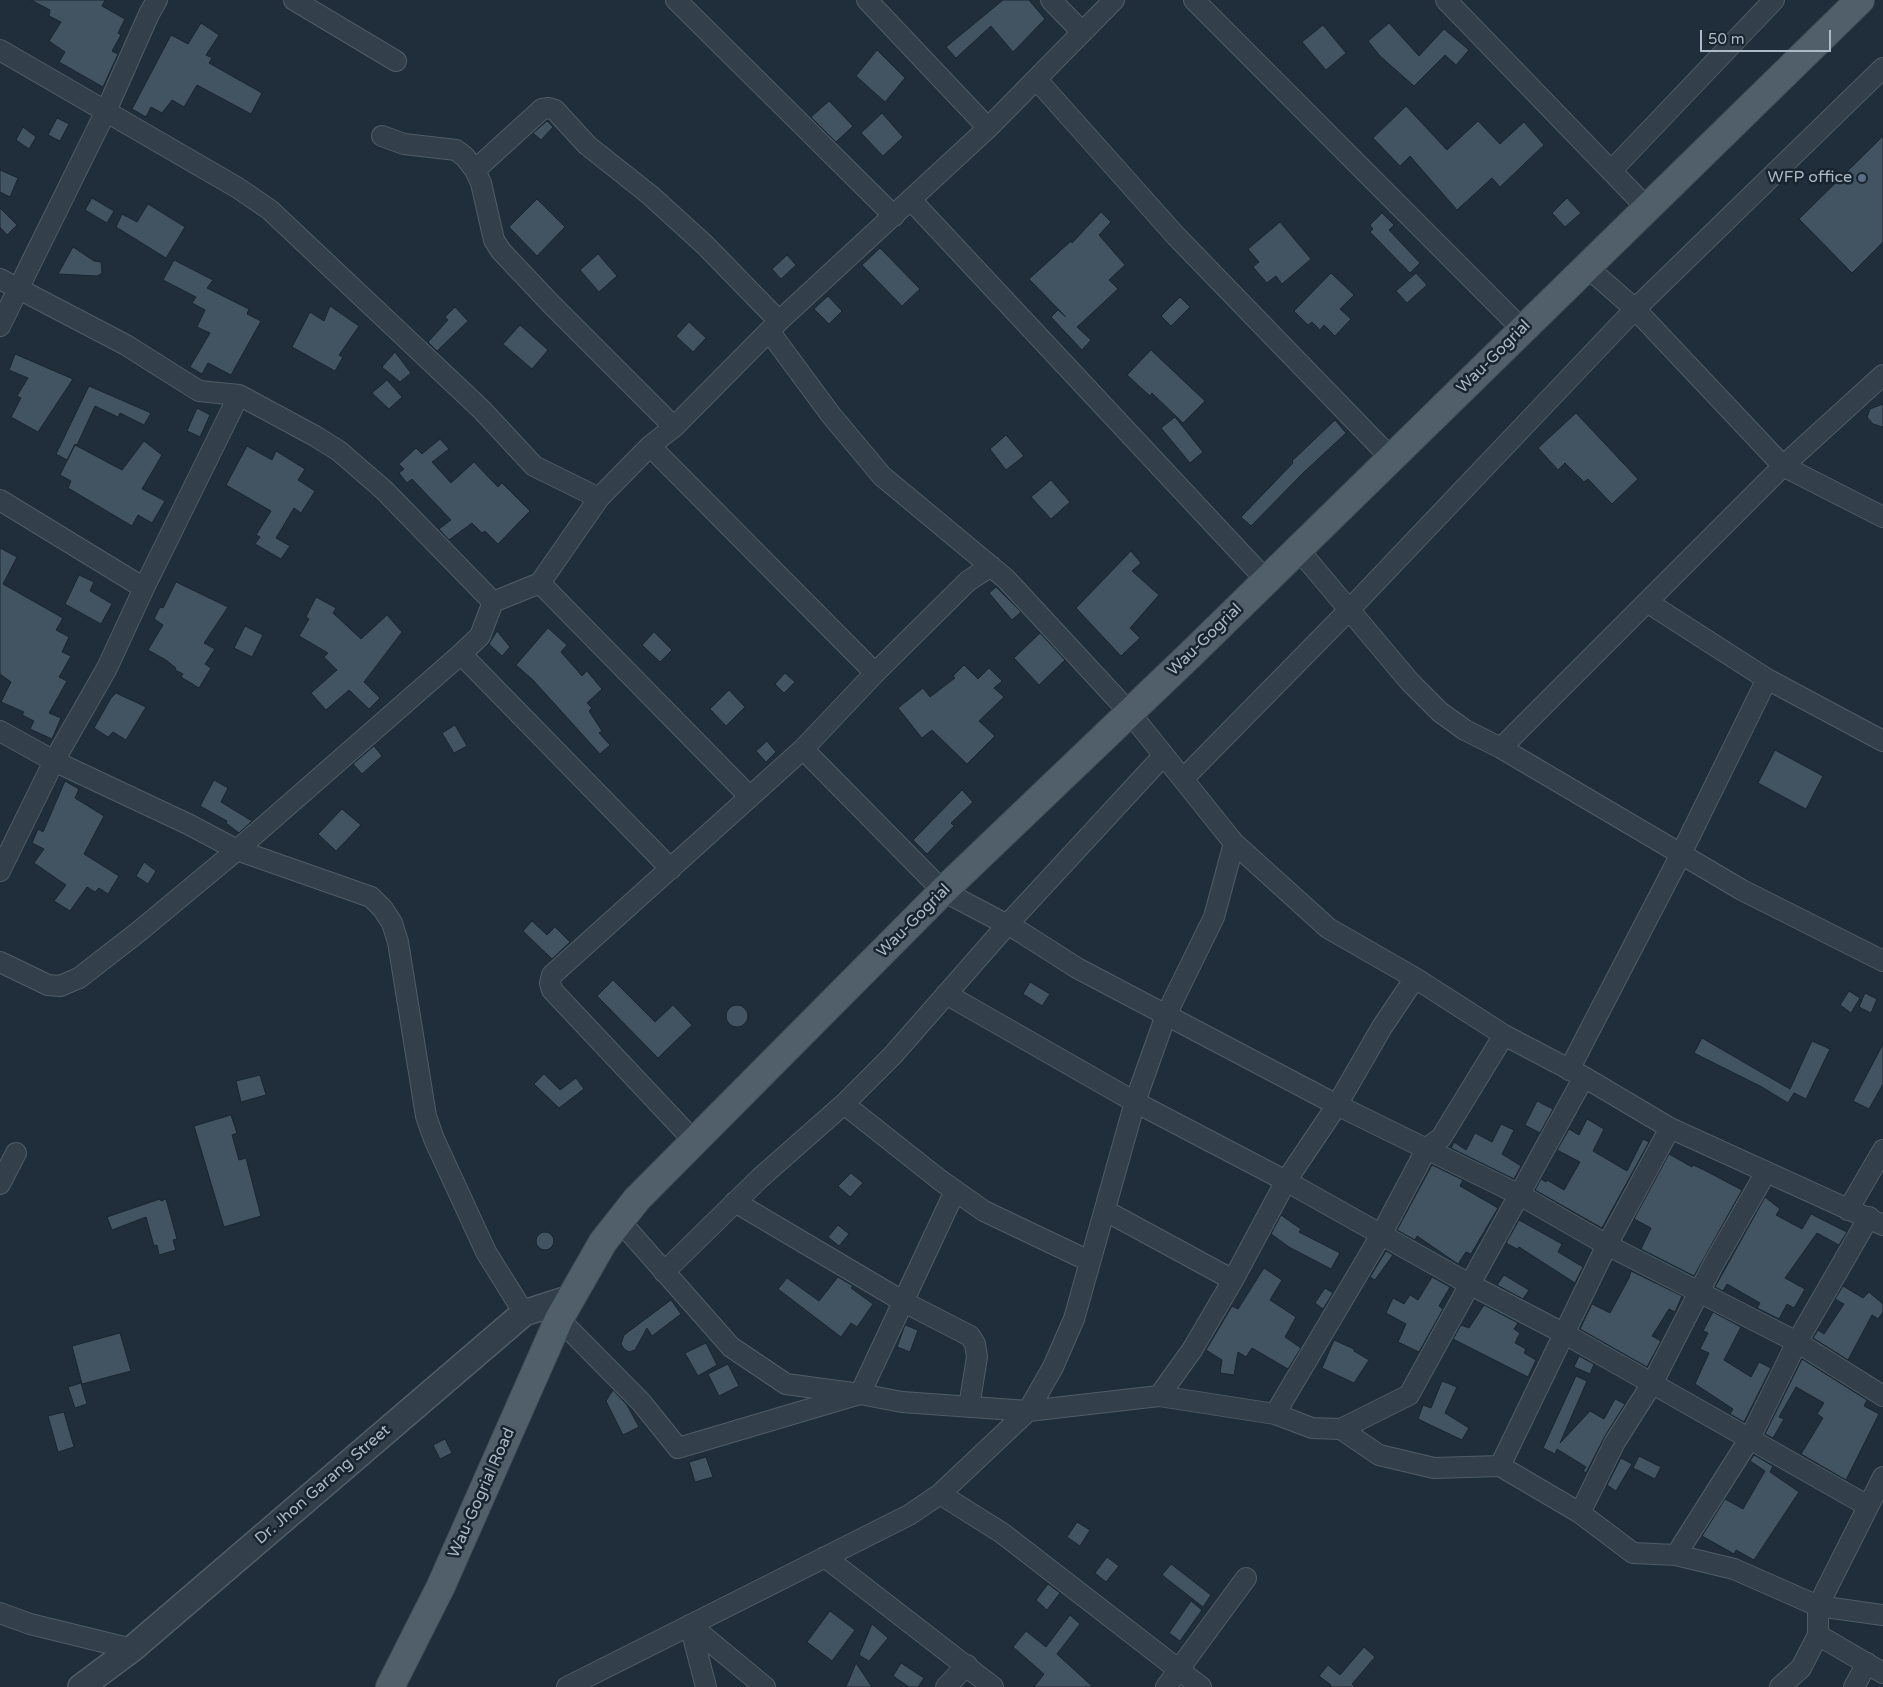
<!DOCTYPE html>
<html>
<head>
<meta charset="utf-8">
<style>
	body { margin:0 }
	#map { position:relative; width:1883px; height:1687px; overflow:hidden; background:#1f2e3a; font-family:"Varela Round",sans-serif }
	canvas { display:block }
	.scale { position:absolute; left:1700px; top:30px; width:131px; height:22px; box-sizing:border-box; border:2px solid #adbac7; border-top:0; padding-left:6px; font-size:15px; line-height:18px; white-space:nowrap; color:#adbac7; -webkit-text-stroke:4px #18242e; paint-order:stroke }
</style>
</head>
<body>
<div id="map">
<canvas width="1883" height="1687"></canvas>
<div class="scale">50 m</div>
</div>
<script>
const g = document.querySelector('canvas').getContext('2d');
g.lineJoin = 'round';
function fill(path, color) {
  g.fillStyle = color;
  g.fill(path, 'evenodd');
}
function poly(rows) {
  const path = new Path2D();
  for (const r of rows) {
    if (r.length === 3) {
      path.moveTo(r[0] + r[2], r[1]);
      path.arc(r[0], r[1], r[2], 0, 2 * Math.PI);
      continue;
    }
    path.moveTo(r[0], r[1]);
    for (let i = 2; i < r.length; i += 2) path.lineTo(r[i], r[i + 1]);
  }
  return path;
}
function strokePath(path, color, width, dash) {
  g.strokeStyle = color;
  g.lineWidth = width;
  g.lineCap = dash ? 'butt' : 'round';
  g.setLineDash(dash || []);
  g.stroke(path);
}
function drawText(font, color, halo, rows, align = 'center') {
  g.font = font + ' "Varela Round",sans-serif';
  g.lineWidth = 5;
  g.setLineDash([]);
  g.textBaseline = 'middle';
  g.strokeStyle = halo;
  g.fillStyle = color;
  for (const [text, x, y, turn = 0] of rows) {
    g.save();
    g.translate(x, y);
    g.rotate((+turn || 0) * Math.PI / 180);
    g.textAlign = isNaN(turn) ? turn : align;
    if (halo) g.strokeText(text, 0, 0);
    g.fillText(text, 0, 0);
    g.restore();
  }
}
const building = poly([
	[31,0,105,0,102,6,125,19,118,33,121,35,112,51,118,54,103,87,59,62,65,52,49,41,61,22,49,16,50,10,31,0],
	[1003,0,1029,0,1045,19,1013,52,991,26,956,58,946,47,1003,0],
	[201,23,219,35,206,55,212,58,209,63,262,93,251,114,197,85,184,107,172,100,162,113,151,107,146,117,132,109,171,35,188,44,201,23],
	[1389,23,1419,56,1444,29,1469,50,1456,65,1445,55,1414,86,1380,56,1368,41,1389,23],
	[1323,25,1346,53,1326,70,1302,42,1323,25],
	[877,50,905,78,885,102,856,76,877,50],
	[829,101,853,126,836,142,811,117,829,101],
	[1406,106,1447,150,1478,121,1500,144,1524,122,1544,145,1500,187,1492,178,1457,210,1410,156,1400,166,1373,138,1406,106],
	[882,113,903,137,883,156,861,133,882,113],
	[57,118,69,124,60,141,48,135,57,118],
	[547,121,553,127,541,140,533,133,547,121],
	[23,127,36,137,29,149,16,140,23,127],
	[1883,136,1883,242,1852,273,1799,219,1883,136],
	[0,170,18,178,10,197,0,192,0,170],
	[92,198,114,211,107,223,85,210,92,198],
	[1567,198,1581,213,1565,227,1552,213,1567,198],
	[537,199,565,227,537,256,509,227,537,199],
	[148,204,185,227,166,258,116,227,122,214,137,222,148,204],
	[0,208,17,225,7,235,0,227,0,208],
	[1101,212,1111,222,1099,235,1125,265,1109,280,1118,289,1077,327,1091,340,1082,350,1051,317,1058,310,1066,317,1029,279,1071,241,1072,243,1101,212],
	[1382,213,1394,225,1389,230,1420,263,1410,273,1370,232,1373,229,1370,225,1382,213],
	[1280,222,1311,259,1282,284,1276,276,1267,283,1253,267,1259,262,1248,249,1280,222],
	[73,247,94,261,101,262,102,273,97,276,58,274,73,247],
	[880,248,920,289,902,306,862,265,880,248],
	[598,254,617,276,599,292,580,270,598,254],
	[787,255,796,265,781,279,772,269,787,255],
	[174,260,213,280,207,288,249,309,247,314,261,321,231,375,208,363,202,374,190,367,210,333,197,327,205,310,192,303,196,297,163,280,174,260],
	[1331,273,1354,295,1340,309,1351,319,1335,336,1324,325,1320,330,1312,322,1308,325,1294,311,1331,273],
	[1416,273,1427,285,1407,303,1396,291,1416,273],
	[828,296,842,311,829,324,814,309,828,296],
	[1180,297,1190,307,1171,326,1161,316,1180,297],
	[330,306,359,326,339,355,343,357,335,371,292,347,310,312,324,321,330,306],
	[455,307,468,321,437,351,428,342,448,320,445,317,455,307],
	[689,322,706,338,693,352,676,336,689,322],
	[520,325,548,350,532,369,503,344,520,325],
	[1151,350,1205,401,1183,423,1152,393,1150,396,1127,375,1151,350],
	[395,352,411,373,400,382,382,367,395,352],
	[15,354,73,379,38,432,11,417,21,398,17,396,28,378,9,370,15,354],
	[387,380,402,397,389,409,372,393,387,380],
	[89,386,151,413,144,425,120,413,118,417,95,406,77,445,75,444,67,460,56,454,89,386],
	[1883,404,1883,427,1873,424,1867,417,1870,409,1883,404],
	[197,408,210,415,200,437,187,431,197,408],
	[1576,413,1638,479,1612,504,1588,479,1584,482,1565,463,1558,470,1538,448,1576,413],
	[1175,417,1203,452,1190,463,1161,428,1175,417],
	[1335,420,1346,433,1303,473,1251,526,1241,517,1293,463,1292,461,1335,420],
	[1006,435,1024,456,1006,470,990,449,1006,435],
	[440,439,449,449,432,462,451,483,474,462,498,487,502,483,530,511,498,544,485,531,482,533,472,523,449,540,439,529,451,520,412,479,407,483,399,473,404,469,399,464,416,448,422,454,440,439],
	[144,441,162,455,142,489,165,501,152,523,138,515,132,526,68,488,71,481,60,475,75,445,122,470,144,441],
	[247,446,272,460,276,451,305,469,298,480,315,491,301,513,294,508,276,538,290,546,281,559,255,544,260,537,256,535,271,511,226,485,247,446],
	[1051,480,1070,502,1051,519,1031,497,1051,480],
	[0,548,17,557,3,584,63,618,56,630,69,637,62,652,71,656,59,677,67,681,49,713,61,718,52,739,30,729,34,721,22,715,24,712,1,702,11,682,0,674,0,548],
	[1131,551,1141,563,1132,571,1159,595,1130,628,1140,638,1121,656,1076,608,1131,551],
	[79,575,94,582,90,591,112,604,101,624,65,604,79,575],
	[176,582,228,607,204,643,215,649,205,664,211,668,199,688,181,677,183,674,175,670,176,668,166,660,148,650,163,625,154,619,160,607,163,608,176,582],
	[996,587,1021,612,1012,620,989,593,996,587],
	[316,597,336,608,333,613,361,639,387,615,402,632,364,682,380,698,369,709,349,690,326,710,311,693,337,670,324,657,328,653,299,636,309,619,306,617,316,597],
	[245,626,263,635,252,657,234,648,245,626],
	[548,628,567,645,561,652,582,676,587,671,602,689,587,703,592,708,589,711,602,731,599,733,610,745,600,754,533,680,516,665,548,628],
	[497,631,510,647,502,656,489,644,497,631],
	[654,632,672,650,660,662,642,645,654,632],
	[1040,633,1065,660,1039,685,1014,658,1040,633],
	[964,665,978,679,989,668,1002,681,994,688,1004,697,979,721,995,736,967,764,932,730,922,738,898,708,923,688,930,697,955,678,953,676,964,665],
	[785,673,795,682,784,693,775,684,785,673],
	[729,690,745,707,726,726,710,709,729,690],
	[116,693,146,707,126,740,113,732,108,737,94,728,111,698,116,693],
	[455,725,467,746,454,753,442,733,455,725],
	[767,741,776,752,766,762,756,751,767,741],
	[374,746,382,756,362,774,353,764,374,746],
	[1775,750,1823,776,1806,809,1758,783,1775,750],
	[214,780,228,788,221,802,252,821,239,833,226,823,227,821,200,806,214,780],
	[65,781,79,789,75,798,104,816,84,854,119,876,108,894,99,888,95,892,87,887,70,911,54,901,66,885,34,863,44,849,32,843,38,829,43,832,65,781],
	[962,790,973,802,951,823,954,826,927,854,913,840,962,790],
	[342,809,361,825,336,851,318,834,342,809],
	[144,862,156,871,148,884,136,876,144,862],
	[532,921,547,935,555,927,570,942,552,959,523,931,532,921],
	[613,980,655,1022,673,1005,692,1025,658,1058,597,996,613,980],
	[1030,982,1050,994,1042,1006,1023,994,1030,982],
	[1849,991,1860,998,1851,1013,1840,1005,1849,991],
	[1865,993,1877,999,1871,1013,1859,1007,1865,993],
	[737,1016,11],
	[1702,1038,1790,1089,1812,1041,1830,1049,1806,1099,1794,1093,1788,1103,1762,1087,1694,1053,1702,1038],
	[1883,1044,1883,1084,1869,1109,1853,1101,1883,1044],
	[544,1074,560,1090,576,1078,584,1089,559,1108,534,1084,544,1074],
	[260,1075,266,1095,241,1102,236,1081,260,1075],
	[1537,1101,1553,1109,1540,1133,1525,1125,1537,1101],
	[231,1115,237,1133,232,1135,239,1160,246,1158,261,1216,224,1227,194,1126,231,1115],
	[1587,1119,1604,1129,1593,1151,1627,1171,1643,1139,1649,1142,1602,1228,1535,1190,1541,1179,1546,1182,1547,1180,1564,1190,1580,1162,1557,1150,1569,1129,1579,1135,1587,1119],
	[1501,1124,1514,1130,1502,1154,1521,1166,1514,1179,1451,1148,1454,1142,1466,1150,1475,1133,1492,1142,1501,1124],
	[1669,1154,1692,1167,1693,1165,1704,1170,1742,1190,1694,1276,1641,1249,1651,1228,1634,1219,1669,1154],
	[1432,1165,1463,1180,1460,1186,1498,1208,1471,1254,1466,1252,1458,1264,1417,1236,1415,1240,1397,1230,1432,1165],
	[851,1173,863,1183,850,1197,838,1186,851,1173],
	[1765,1197,1780,1209,1776,1215,1802,1229,1811,1214,1847,1232,1839,1245,1817,1233,1785,1278,1805,1289,1794,1308,1787,1304,1779,1319,1757,1308,1760,1303,1727,1284,1723,1291,1715,1287,1765,1197],
	[160,1199,161,1201,166,1199,177,1239,173,1240,176,1250,159,1255,157,1245,154,1246,146,1217,112,1230,107,1217,160,1199],
	[1281,1215,1301,1229,1299,1232,1340,1253,1331,1269,1289,1247,1271,1234,1281,1215],
	[1519,1220,1562,1244,1558,1252,1583,1267,1575,1283,1519,1247,1517,1249,1506,1243,1519,1220],
	[838,1225,849,1234,839,1246,828,1237,838,1225],
	[545,1241,9],
	[1386,1251,1393,1255,1375,1280,1370,1277,1386,1251],
	[1264,1268,1282,1280,1270,1300,1296,1317,1285,1337,1301,1348,1288,1369,1252,1348,1246,1357,1238,1352,1234,1375,1220,1373,1222,1360,1206,1350,1232,1306,1238,1309,1264,1268],
	[1631,1271,1682,1296,1675,1312,1669,1309,1652,1336,1661,1341,1647,1367,1580,1329,1592,1304,1610,1313,1629,1278,1631,1271],
	[1504,1275,1529,1290,1523,1299,1497,1285,1504,1275],
	[838,1277,853,1286,851,1288,873,1304,857,1327,851,1323,841,1337,778,1289,787,1278,819,1301,838,1277],
	[1432,1277,1450,1287,1439,1306,1443,1309,1419,1352,1398,1342,1406,1324,1386,1313,1393,1298,1404,1304,1410,1295,1418,1300,1432,1277],
	[1843,1286,1863,1298,1869,1292,1883,1304,1883,1312,1878,1319,1872,1315,1848,1360,1813,1338,1818,1330,1824,1334,1844,1304,1835,1299,1843,1286],
	[1325,1288,1333,1293,1323,1309,1315,1303,1325,1288],
	[671,1300,681,1314,652,1336,647,1328,635,1350,629,1352,624,1349,621,1344,624,1335,671,1300],
	[1484,1305,1518,1323,1514,1329,1520,1333,1515,1343,1526,1349,1524,1353,1536,1360,1528,1377,1453,1339,1461,1325,1469,1328,1484,1305],
	[1713,1312,1741,1327,1724,1360,1751,1377,1759,1362,1771,1368,1744,1422,1730,1414,1733,1409,1695,1384,1709,1353,1700,1349,1708,1333,1703,1331,1713,1312],
	[905,1325,918,1330,910,1352,897,1347,905,1325],
	[120,1333,131,1371,82,1384,72,1346,120,1333],
	[1334,1340,1354,1349,1354,1351,1369,1360,1354,1383,1322,1368,1334,1340],
	[706,1343,717,1365,698,1376,685,1353,706,1343],
	[1579,1356,1594,1364,1590,1374,1574,1367,1579,1356],
	[1802,1359,1867,1400,1864,1406,1879,1414,1846,1480,1801,1454,1823,1418,1817,1414,1824,1403,1796,1387,1779,1417,1784,1419,1773,1438,1765,1434,1802,1359],
	[728,1364,739,1386,719,1396,708,1374,728,1364],
	[1576,1376,1587,1381,1560,1443,1590,1411,1604,1419,1615,1399,1625,1404,1605,1436,1586,1473,1583,1471,1586,1467,1557,1449,1555,1454,1543,1448,1576,1376],
	[1442,1381,1457,1387,1445,1413,1469,1428,1462,1440,1418,1419,1423,1405,1431,1408,1442,1381],
	[81,1383,87,1404,75,1408,68,1387,81,1383],
	[613,1390,627,1405,639,1427,623,1435,606,1401,613,1390],
	[64,1412,74,1447,58,1452,48,1416,64,1412],
	[445,1439,452,1453,440,1459,433,1445,445,1439],
	[1754,1455,1773,1466,1770,1472,1799,1492,1754,1560,1736,1550,1734,1554,1702,1536,1725,1499,1743,1509,1765,1471,1750,1461,1754,1455],
	[1639,1456,1661,1467,1655,1479,1633,1468,1639,1456],
	[706,1457,713,1477,695,1482,689,1462,706,1457],
	[1621,1458,1632,1464,1616,1491,1607,1485,1621,1458],
	[1077,1522,1090,1530,1080,1546,1067,1537,1077,1522],
	[1107,1557,1119,1566,1106,1582,1095,1573,1107,1557],
	[1171,1564,1211,1595,1203,1607,1162,1575,1171,1564],
	[1048,1584,1060,1593,1047,1610,1036,1600,1048,1584],
	[1191,1601,1202,1610,1180,1641,1169,1633,1191,1601],
	[830,1611,855,1630,832,1661,807,1642,830,1611],
	[1070,1615,1080,1624,1057,1654,1093,1687,1034,1687,1044,1674,1013,1647,1026,1631,1046,1647,1070,1615],
	[872,1624,888,1638,869,1661,859,1655,872,1624],
	[1364,1647,1375,1657,1352,1684,1356,1687,1330,1687,1331,1685,1319,1676,1328,1665,1340,1675,1364,1647],
	[856,1663,872,1687,846,1687,856,1663],
	[901,1663,924,1678,918,1687,909,1687,893,1676,901,1663]
]);
const minor = poly([
	[294,0,396,61],
	[676,0,894,216],
	[867,0,988,128],
	[1051,0,1082,32],
	[1194,0,1522,329],
	[1446,0,1648,209],
	[0,50,238,188,270,210,482,410,534,466,599,498],
	[1037,80,1176,236,1391,458],
	[382,136,404,144,456,150,465,157,475,170,481,183,494,240,501,251,552,305,674,427,779,321,988,128,1114,0],
	[475,170,542,109,549,108,555,110,587,145,650,195,705,245,779,321],
	[1611,171,1774,0],
	[911,200,1266,580],
	[1587,267,1635,309,1783,466,1883,517],
	[0,279,126,345,199,391,239,395,315,436,339,451,384,490,493,602],
	[0,326,106,111,149,14,157,0],
	[769,331,831,415,882,476,1006,579,1130,713,1234,843,1328,928,1415,978,1504,1035,1584,1077,1670,1128,1883,1225],
	[650,446,875,673],
	[0,500,144,588],
	[1298,549,1410,682,1440,712,1465,730,1501,748,1742,890,1883,961],
	[540,583,750,797],
	[1647,602,1767,679,1883,741],
	[461,654,671,869],
	[0,731,54,761,190,825,237,850,371,897,383,909,392,923,398,942,426,1116,434,1139,486,1252,524,1313],
	[1501,748,1783,466,1883,375],
	[803,749,943,891,1019,931,1077,968,1337,1105,1520,1195,1607,1245,1797,1342,1883,1396],
	[1183,779,1349,610,1635,309,1883,68],
	[0,871,54,761,107,668,144,588,239,395],
	[0,962,48,985,60,986,79,978,137,933,237,850,461,654,480,636,493,602,540,583,599,498,650,446,674,427],
	[946,994,1135,1102,1286,1181,1471,1285,1565,1334,1868,1506],
	[1569,1070,1681,854,1767,679],
	[844,1104,940,1180,984,1211,1089,1261],
	[694,1141,552,990,550,983,552,975,803,749,875,673,968,581,991,566],
	[0,1184,16,1153],
	[735,1202,904,1302,970,1336,975,1344,977,1357,969,1407],
	[1848,1210,1883,1150],
	[1106,1211,1233,1280],
	[619,1220,731,1347,786,1384,860,1394,955,1191],
	[664,1272,760,1178,844,1104,893,1055,1007,925,1163,756],
	[559,1319,641,1402,678,1448,860,1394,902,1402,1028,1411,1159,1396,1275,1414,1312,1428,1341,1429,1379,1455,1434,1468,1500,1466,1580,1513,1633,1553,1676,1555,1734,1569,1818,1606,1883,1615],
	[1159,1396,1192,1350,1233,1280,1286,1181,1337,1105,1382,1027,1415,978],
	[1275,1414,1381,1235,1427,1148,1441,1138,1504,1035],
	[1341,1429,1409,1395,1584,1077],
	[1500,1466,1607,1245,1670,1128],
	[1883,1477,1818,1606,1818,1635,1883,1673],
	[940,1494,1002,1533,1201,1687],
	[1580,1513,1615,1442,1653,1382,1713,1265,1766,1172],
	[1676,1555,1750,1438,1797,1342,1869,1217],
	[825,1557,993,1687],
	[0,1613,30,1624,132,1649],
	[690,1625,765,1687],
	[690,1625,706,1687],
	[567,1687,909,1515,940,1494,1028,1411,1053,1367,1074,1319,1135,1102,1166,1015,1214,917,1234,843],
	[946,1687,967,1665],
	[1166,1687,1246,1578],
	[1780,1687,1801,1668,1818,1635],
	[1854,1687,1867,1663]
]);
const tertiary = poly([
	[81,1687,132,1649,524,1313,571,1298]
]);
const primary = poly([
	[390,1687,441,1586,559,1319,603,1242,637,1199,943,891,1191,654,1860,0]
]);
const markers = [
	[1862,178,5,"#5c6f8a"]
];
const poiNames = [
	["WFP office",1852,178]
];
const streetNames = [
	["Wau-Gogrial",1494,357,-45],
	["Wau-Gogrial",1205,640,-44],
	["Wau-Gogrial",914,921,-45],
	["Dr. Jhon Garang Street",323,1485,-41],
	["Wau-Gogrial Road",482,1493,-66]
];
fill(building, '#425462');
strokePath(building, '#1a2631', 1);
strokePath(minor, '#505d68', 22);
strokePath(tertiary, '#505d68', 28);
strokePath(primary, '#3f4b57', 30);
strokePath(minor, '#333f4a', 20);
strokePath(tertiary, '#333f4a', 25);
strokePath(primary, '#505f6a', 28);
for (const [x, y, r, color] of markers) {
  const dot = new Path2D();
  dot.arc(x, y, r, 0, 2 * Math.PI);
  g.fillStyle = color;
  g.fill(dot);
  strokePath(dot, '#18242e', 2);
}
drawText('16px', '#adbac7', '#18242e', poiNames, 'right');
drawText('16px', '#adbac7', '#18242e', streetNames);
</script>
</body>
</html>
